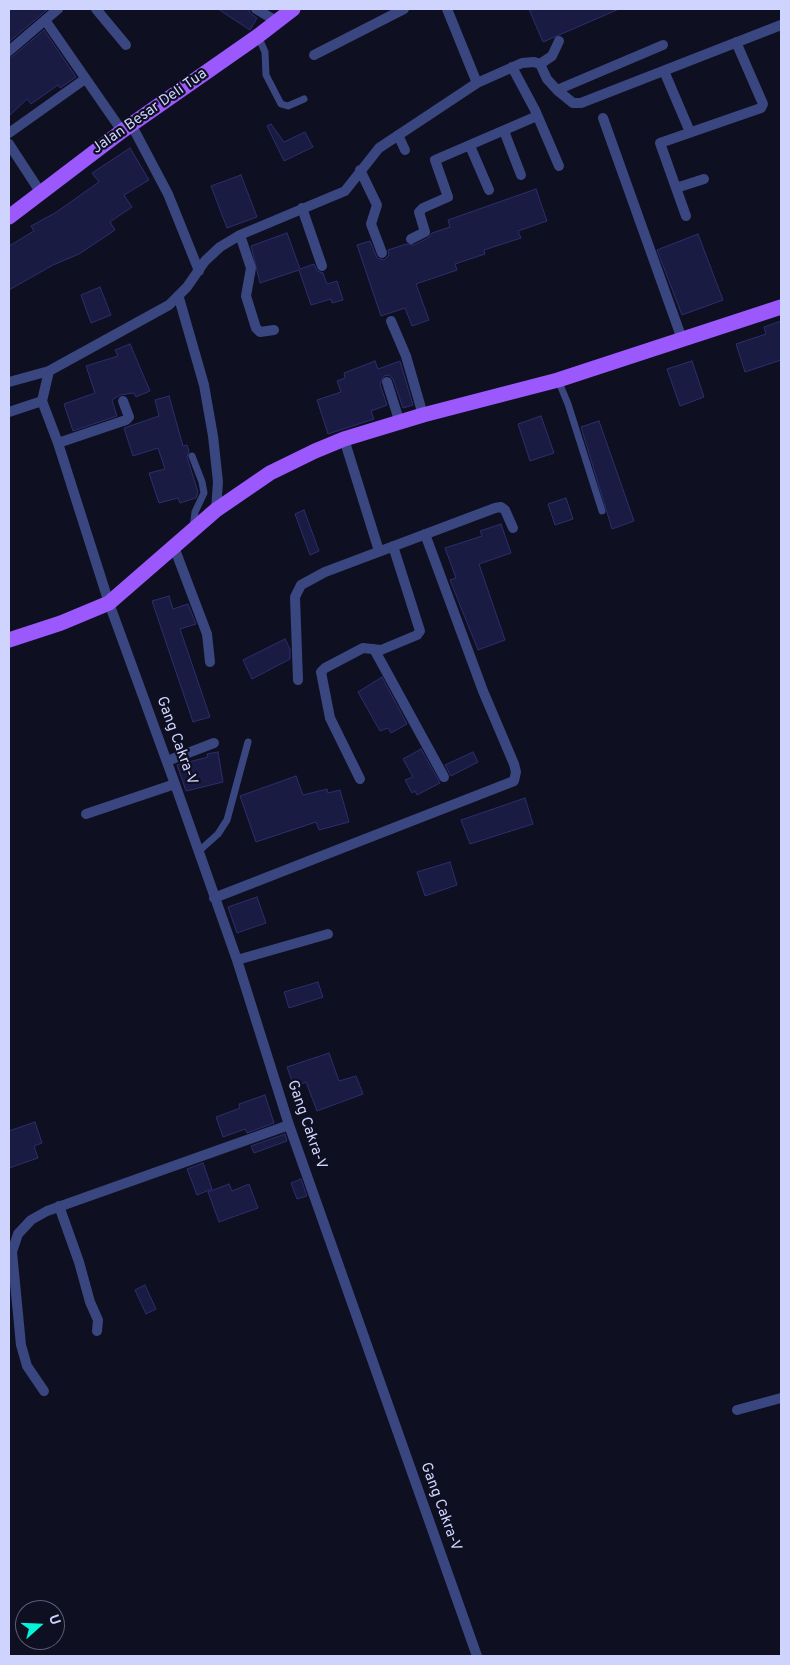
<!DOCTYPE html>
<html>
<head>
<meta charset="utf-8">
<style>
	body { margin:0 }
	#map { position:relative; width:790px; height:1665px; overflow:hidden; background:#0e0f21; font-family:Overpass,sans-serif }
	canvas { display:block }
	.frame { position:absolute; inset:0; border:10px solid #cfd4fe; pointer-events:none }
	.north { position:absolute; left:15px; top:1600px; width:50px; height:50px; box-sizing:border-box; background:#0e0f21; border:1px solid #5b5e79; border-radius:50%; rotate:70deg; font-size:14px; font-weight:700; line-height:20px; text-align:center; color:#cfd4fe }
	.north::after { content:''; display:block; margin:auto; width:18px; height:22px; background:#05f4d8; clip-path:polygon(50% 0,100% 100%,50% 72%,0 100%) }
</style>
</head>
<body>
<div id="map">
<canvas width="790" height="1665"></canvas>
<div class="frame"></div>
<div class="north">U</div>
</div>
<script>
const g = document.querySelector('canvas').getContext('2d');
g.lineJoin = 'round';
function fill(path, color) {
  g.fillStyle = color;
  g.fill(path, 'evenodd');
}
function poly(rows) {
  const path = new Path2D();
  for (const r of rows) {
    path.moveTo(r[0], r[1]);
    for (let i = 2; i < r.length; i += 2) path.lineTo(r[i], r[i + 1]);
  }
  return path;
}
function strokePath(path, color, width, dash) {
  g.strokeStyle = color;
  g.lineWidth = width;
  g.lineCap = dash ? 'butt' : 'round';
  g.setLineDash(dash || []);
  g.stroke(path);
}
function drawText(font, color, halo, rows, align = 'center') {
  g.font = font + ' Overpass,sans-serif';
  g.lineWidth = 4.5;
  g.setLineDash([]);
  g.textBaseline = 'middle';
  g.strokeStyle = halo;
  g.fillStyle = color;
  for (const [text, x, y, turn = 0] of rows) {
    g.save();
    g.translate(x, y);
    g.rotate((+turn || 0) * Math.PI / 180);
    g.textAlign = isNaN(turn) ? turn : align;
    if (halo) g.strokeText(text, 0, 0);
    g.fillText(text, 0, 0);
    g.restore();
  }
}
const building = poly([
	[9,9,48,9,9,42,9,9],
	[218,9,249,9,250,13,257,18,250,30,218,9],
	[529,9,619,9,543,42,529,9],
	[44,30,76,77,60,88,58,85,31,104,27,99,9,116,9,58,13,56,44,30],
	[271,124,284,142,305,132,313,147,284,161,267,126,271,124],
	[130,148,149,180,124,195,132,207,110,222,115,230,79,254,53,265,9,290,9,246,34,231,31,226,55,213,99,182,92,173,130,148],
	[241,175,257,217,227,228,211,186,241,175],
	[536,189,547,221,518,231,521,238,484,250,485,254,455,264,457,270,416,284,429,320,412,326,405,308,381,316,357,245,370,241,377,258,384,260,389,255,388,250,406,244,414,245,428,238,432,233,450,227,448,220,536,189],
	[287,233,300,269,314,264,317,271,323,273,327,284,337,281,343,300,332,303,331,299,311,305,299,270,260,283,251,246,287,233],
	[698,234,723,300,682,315,657,250,698,234],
	[100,287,111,315,91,323,81,295,100,287],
	[781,321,781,360,745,372,736,344,766,334,764,327,781,321],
	[130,344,150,391,136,397,134,393,120,395,112,400,117,416,73,431,64,404,95,393,86,366,118,356,115,350,130,344],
	[375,361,378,369,400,361,413,405,403,408,393,379,389,375,384,376,380,384,387,405,371,411,374,419,328,434,317,400,341,392,337,381,345,378,344,373,375,361],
	[692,361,704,397,680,406,667,369,692,361],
	[169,396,183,446,187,445,189,451,187,457,198,492,196,498,180,503,178,498,159,503,149,473,165,469,158,448,133,456,124,428,159,416,155,400,169,396],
	[541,416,554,453,530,461,518,424,541,416],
	[599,421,634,521,612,529,581,427,599,421],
	[566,498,573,519,555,525,548,504,566,498],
	[304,510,319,551,310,555,295,514,304,510],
	[501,524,511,553,479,564,505,640,478,650,450,580,456,578,445,548,482,536,480,531,501,524],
	[169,596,173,609,188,604,196,624,180,629,210,717,193,722,152,601,169,596],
	[285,639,290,649,290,659,252,679,243,660,285,639],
	[382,677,407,724,391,733,388,728,380,731,358,692,382,677],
	[421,749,440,783,417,795,415,791,412,793,405,780,413,777,403,759,421,749],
	[218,752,223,782,186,791,177,765,208,757,207,754,218,752],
	[473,752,478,762,451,776,445,765,473,752],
	[296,776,303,795,327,789,328,793,340,790,349,822,319,830,316,822,256,842,240,796,296,776],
	[525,798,533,824,470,844,461,820,525,798],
	[450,862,457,885,425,896,417,872,450,862],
	[257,897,266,923,237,933,228,907,257,897],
	[318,982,323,997,289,1008,284,992,318,982],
	[329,1053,339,1081,356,1076,363,1094,317,1111,306,1082,294,1087,287,1067,329,1053],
	[265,1095,274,1123,247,1133,245,1129,223,1137,216,1117,240,1108,239,1104,265,1095],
	[35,1122,42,1143,34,1146,38,1158,9,1168,9,1131,35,1122],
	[285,1134,287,1141,254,1153,251,1146,285,1134],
	[203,1163,212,1189,197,1195,187,1169,203,1163],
	[301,1179,307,1196,297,1199,291,1183,301,1179],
	[229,1184,232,1191,249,1184,258,1208,219,1222,208,1192,229,1184],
	[145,1285,156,1309,146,1314,135,1290,145,1285]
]);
const lane = poly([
	[258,36,265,52,266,75,281,104,288,106,304,99],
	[558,380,568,404,602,511],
	[192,456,202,482,204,493,195,512,193,528],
	[199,851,218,834,227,820,248,742]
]);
const street = poly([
	[96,9,126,45],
	[256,9,278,22],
	[447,9,477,83],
	[45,20,122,131],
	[9,51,58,9],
	[314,55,404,9],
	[540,64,552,56,559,41],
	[512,67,535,110,559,166],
	[664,71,690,132],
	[557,90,663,45],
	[603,118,682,339],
	[131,124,168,194,199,271],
	[504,131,521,175],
	[9,133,85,79],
	[398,135,405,150],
	[9,144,41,193],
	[470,146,489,190],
	[360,170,377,205,371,224,382,253],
	[676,188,704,179],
	[302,208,322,266],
	[686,216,660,143,761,108,763,104,736,42],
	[240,235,251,268,246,296,256,328,260,332,274,330],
	[411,239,425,232,419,212,423,208,448,197,435,160,537,116],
	[179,298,204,385,213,436,218,482,216,510],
	[391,321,406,356,423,415],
	[49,371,42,401,58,443,109,603,175,784,237,960,289,1125,477,1656],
	[9,382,49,371,169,305,187,287,205,261,220,247,240,235,345,191,379,148,477,83,522,63,534,62,540,64,547,79,557,90,573,103,581,103,781,25],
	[387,382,400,423],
	[9,412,42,401],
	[344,439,379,551],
	[58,443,126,420,129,417,123,401],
	[174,547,207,634,210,662],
	[374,649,444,777],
	[298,680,295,597,301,585,325,572,495,508,501,507,505,510,513,528],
	[167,761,214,743],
	[360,779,330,718,321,672,325,668,363,648,381,650,417,635,420,631,393,546],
	[86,814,175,784],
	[214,898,514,781,516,772,514,764,483,691,425,534],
	[237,960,328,934],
	[59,1206,79,1262,90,1302,98,1320,97,1331],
	[44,1391,27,1366,21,1345,12,1252,18,1234,31,1220,47,1211,289,1125],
	[737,1410,781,1398]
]);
const primary = poly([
	[9,217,122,131,258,36,293,9],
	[9,640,61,623,109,603,216,510,270,473,315,451,344,439,423,415,558,380,781,307]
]);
const streetNames = [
	["Jalan Besar Deli Tua",150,112,-35],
	["Gang Cakra-V",176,741,70],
	["Gang Cakra-V",306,1125,71],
	["Gang Cakra-V",440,1507,70]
];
fill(building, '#1a1b42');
strokePath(building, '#2d2e6d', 1);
strokePath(lane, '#3a467f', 7);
strokePath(street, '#3a467f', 10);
strokePath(primary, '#9b58fc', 15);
drawText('15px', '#cfd4fe', '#0e0f21', streetNames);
</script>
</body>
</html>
